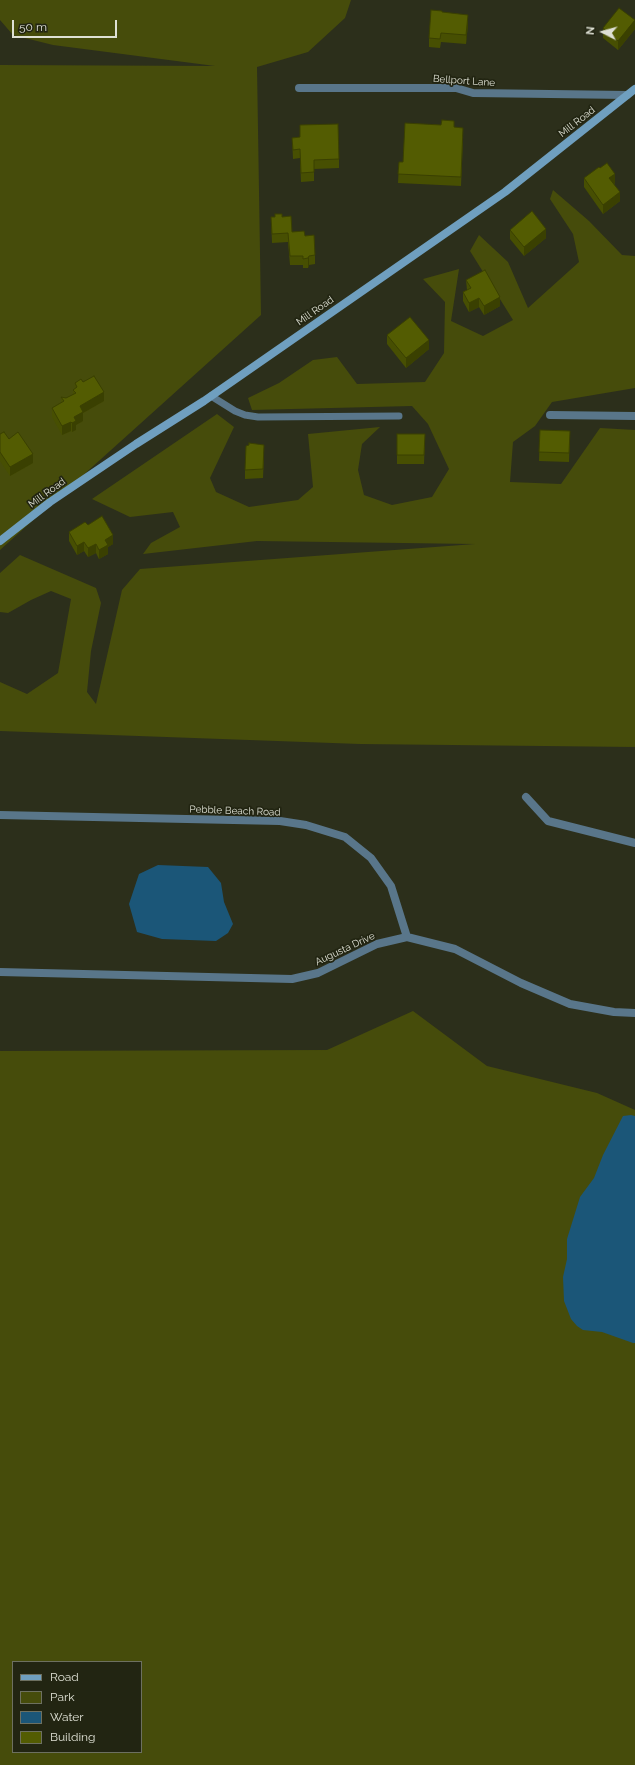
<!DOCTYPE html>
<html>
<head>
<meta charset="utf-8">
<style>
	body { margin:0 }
	#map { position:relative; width:635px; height:1765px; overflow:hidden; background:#2c2f1b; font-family:Raleway,sans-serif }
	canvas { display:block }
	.legend { position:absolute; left:12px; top:1661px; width:130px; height:92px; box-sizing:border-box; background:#222512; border:1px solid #6d7060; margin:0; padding:5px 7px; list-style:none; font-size:12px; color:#dee0d4 }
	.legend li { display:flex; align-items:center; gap:8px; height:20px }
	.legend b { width:20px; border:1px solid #6d7060 }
	.north { position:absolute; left:583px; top:12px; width:40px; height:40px; -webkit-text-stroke:3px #222512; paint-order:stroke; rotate:276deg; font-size:11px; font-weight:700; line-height:16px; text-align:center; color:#dee0d4 }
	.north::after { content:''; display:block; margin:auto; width:14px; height:18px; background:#dee0d4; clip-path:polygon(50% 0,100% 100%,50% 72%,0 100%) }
	.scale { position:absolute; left:12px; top:20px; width:105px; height:18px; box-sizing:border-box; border:2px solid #dee0d4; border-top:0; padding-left:5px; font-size:12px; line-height:14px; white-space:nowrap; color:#dee0d4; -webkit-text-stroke:3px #222512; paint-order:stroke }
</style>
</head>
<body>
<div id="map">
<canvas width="635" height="1765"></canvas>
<ul class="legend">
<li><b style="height:5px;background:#6f9fbf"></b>Road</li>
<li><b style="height:11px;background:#464c0b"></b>Park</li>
<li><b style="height:11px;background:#1b5678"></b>Water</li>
<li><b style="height:11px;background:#535c02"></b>Building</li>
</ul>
<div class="north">N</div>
<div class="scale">50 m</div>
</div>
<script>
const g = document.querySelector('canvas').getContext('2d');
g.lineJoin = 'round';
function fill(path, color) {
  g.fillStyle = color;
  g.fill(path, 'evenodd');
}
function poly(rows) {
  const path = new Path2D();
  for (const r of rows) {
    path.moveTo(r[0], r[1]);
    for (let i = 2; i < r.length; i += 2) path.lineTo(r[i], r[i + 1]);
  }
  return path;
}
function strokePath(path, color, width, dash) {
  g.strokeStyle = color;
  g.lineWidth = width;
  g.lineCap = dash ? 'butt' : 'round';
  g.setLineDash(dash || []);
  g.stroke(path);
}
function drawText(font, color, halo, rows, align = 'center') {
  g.font = font + ' Raleway,sans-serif';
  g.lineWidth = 3.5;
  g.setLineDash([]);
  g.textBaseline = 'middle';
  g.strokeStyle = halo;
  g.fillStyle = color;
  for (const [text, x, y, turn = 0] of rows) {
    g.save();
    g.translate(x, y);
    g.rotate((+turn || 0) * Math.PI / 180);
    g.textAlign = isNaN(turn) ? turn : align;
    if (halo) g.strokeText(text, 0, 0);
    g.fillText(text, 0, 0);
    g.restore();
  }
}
const green = poly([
	[0,0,351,0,345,18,308,52,257,67,261,315,0,550,0,65,215,66,53,45,13,35,0,20],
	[553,190,589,221,622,255,635,256,635,388,552,402,535,426,513,442,510,482,561,484,600,428,635,430,635,747,360,744,0,731,0,682,27,694,58,673,71,599,51,591,31,600,8,613,0,612,0,573,20,555,96,588,101,603,91,651,87,692,96,704,122,590,140,569,475,544,257,541,143,554,151,543,180,527,173,512,130,517,92,499,217,414,234,427,210,478,216,492,249,507,298,500,313,487,308,434,380,427,362,444,358,470,364,495,392,505,432,497,449,469,428,424,412,406,252,410,248,398,279,383,313,360,337,357,357,384,425,382,444,353,445,302,423,279,459,269,451,321,483,336,513,320,470,251,479,235,508,262,528,308,579,262,573,234,550,199],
	[413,1011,487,1066,597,1093,635,1110,635,1765,0,1765,0,1051,327,1050],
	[13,1662,141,1662,141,1752,13,1752]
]);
const water = poly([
	[158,865,208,867,221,883,224,902,233,924,228,933,216,941,162,939,137,932,129,904,139,874],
	[631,1115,635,1116,635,1343,633,1343,602,1332,583,1330,577,1326,571,1319,564,1301,563,1277,567,1259,567,1239,580,1197,594,1178,603,1155,623,1116]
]);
const service = poly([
	[211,396,235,411,245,415,258,417,399,416]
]);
const minor = poly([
	[299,88,456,88,473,93,627,95],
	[550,415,635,416],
	[526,797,548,821,635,843],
	[0,815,280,821,306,825,345,837,371,858,391,886,407,937],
	[0,972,292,979,318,973,377,944,407,937,455,949,521,983,570,1004,614,1012,635,1013]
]);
const secondary = poly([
	[0,541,50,502,136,444,204,401,505,192,635,89]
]);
const wall = poly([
	[442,12,468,24,466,44,441,42,440,48,429,47,429,38],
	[603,28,635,29,618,50,603,38],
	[300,125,339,159,339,168,314,169,314,181,301,182,300,158,293,159,292,138,300,137],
	[454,127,463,137,461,186,398,183,399,162,403,162],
	[584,178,615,183,614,184,620,201,603,214,584,187],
	[271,217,282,217,292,232,305,236,315,255,315,264,309,265,308,268,303,268,303,265,290,265,288,242,272,243],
	[510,230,546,238,524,256,510,239],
	[466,280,500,306,484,315,479,307,469,312,463,301,463,292,467,290],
	[387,335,429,349,406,368,387,344],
	[83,382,104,401,83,413,83,421,76,425,76,430,72,432,71,431,62,435,52,417,52,408,61,402,61,397,66,398,73,395,73,390,75,389,75,383],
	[540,430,570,431,569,462,539,461],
	[0,434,9,439,33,463,10,476,0,461],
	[397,434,425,434,424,464,397,464],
	[249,443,264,454,263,478,245,479,245,470],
	[88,525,113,544,108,547,108,554,99,559,96,553,88,557,84,551,77,555,69,541,69,532]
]);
const shadedWall = poly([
	[468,15,468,24,466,44,466,35],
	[635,20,635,29,618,50,618,41],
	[615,174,615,183,609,187,609,178],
	[620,192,620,201,603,214,603,205],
	[546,229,546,238,524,256,524,247],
	[309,256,309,265,308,268,308,258],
	[500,297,500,306,484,315,484,306],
	[479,298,479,307,469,312,469,303],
	[429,340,429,349,406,368,406,358],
	[104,392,104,401,83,413,83,421,76,425,76,430,72,432,72,423,74,417,80,406],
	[71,422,71,431,62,435,62,426],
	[33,454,33,463,10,476,10,467],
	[113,535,113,544,108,547,108,554,99,559,99,550,105,540],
	[84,542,84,551,77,555,77,546],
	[96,544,96,553,88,557,88,548]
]);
const building = poly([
	[619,8,635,20,618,41,603,28,619,8],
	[431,10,442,11,442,12,468,15,466,35,441,33,440,39,429,38,431,10],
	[442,120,454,121,454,127,463,128,461,177,398,174,399,162,403,162,405,123,441,125,442,120],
	[338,124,339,159,314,160,314,172,301,173,300,149,293,150,292,138,300,137,300,125,338,124],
	[607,163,615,174,609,178,620,192,603,205,584,178,599,167,600,168,607,163],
	[532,211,546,229,524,247,510,230,532,211],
	[275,214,282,214,282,217,291,216,292,232,304,231,305,236,314,235,315,255,309,256,308,258,303,259,303,256,290,256,288,233,272,234,271,217,275,217,275,214],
	[485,270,500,297,484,306,479,298,469,303,463,292,471,288,466,280,485,270],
	[410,317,429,340,406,358,387,335,410,317],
	[94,376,104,392,80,406,83,412,74,417,76,421,72,423,71,422,62,426,52,408,64,401,61,397,66,398,76,393,73,390,77,387,75,383,81,379,83,382,94,376],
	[540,430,570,431,569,453,539,452,540,430],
	[4,432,9,439,18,432,33,454,10,467,0,452,0,434,4,432],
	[397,434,425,434,424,455,397,455,397,434],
	[249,443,264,445,263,469,245,470,246,446,249,445,249,443],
	[102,516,113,535,105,540,108,545,99,550,96,544,88,548,84,542,77,546,69,532,85,522,88,525,102,516]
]);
const streetNames = [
	["Bellport Lane",464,81,4],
	["Mill Road",577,122,-38],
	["Mill Road",315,311,-35],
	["Mill Road",47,493,-36],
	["Pebble Beach Road",235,811,2],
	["Augusta Drive",345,949,-25]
];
fill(green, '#464c0b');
fill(water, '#1b5678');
strokePath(service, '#59768a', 7);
strokePath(minor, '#59768a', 8);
strokePath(secondary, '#6f9fbf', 8);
fill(wall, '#474f02');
fill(shadedWall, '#3a4001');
fill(building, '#535c02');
strokePath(building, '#3a4001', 1);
drawText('10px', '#dee0d4', '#222512', streetNames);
</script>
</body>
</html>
